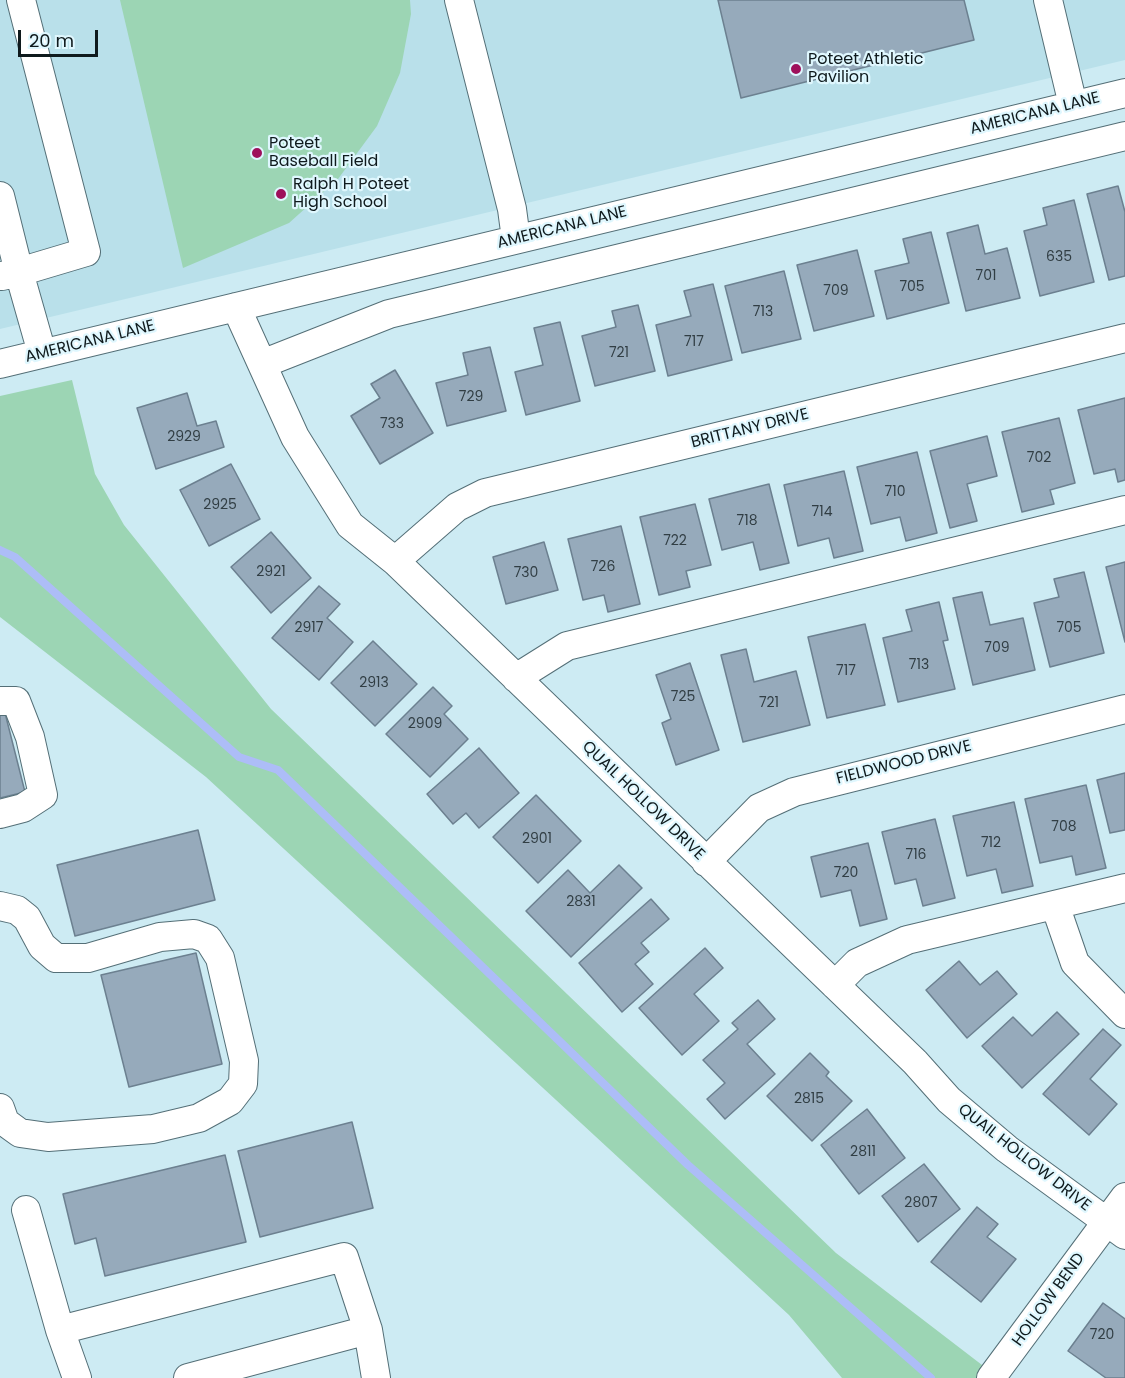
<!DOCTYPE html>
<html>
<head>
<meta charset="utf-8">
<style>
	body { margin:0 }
	#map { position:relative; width:1125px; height:1378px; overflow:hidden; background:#cdebf3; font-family:Poppins,sans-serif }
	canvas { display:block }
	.scale { position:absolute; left:18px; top:30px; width:80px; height:27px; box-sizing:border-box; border:3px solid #0f1a1d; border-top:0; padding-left:8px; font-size:18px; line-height:21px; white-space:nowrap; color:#0f1a1d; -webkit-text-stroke:4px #dff7fe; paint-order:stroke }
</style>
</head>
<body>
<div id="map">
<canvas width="1125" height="1378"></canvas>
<div class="scale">20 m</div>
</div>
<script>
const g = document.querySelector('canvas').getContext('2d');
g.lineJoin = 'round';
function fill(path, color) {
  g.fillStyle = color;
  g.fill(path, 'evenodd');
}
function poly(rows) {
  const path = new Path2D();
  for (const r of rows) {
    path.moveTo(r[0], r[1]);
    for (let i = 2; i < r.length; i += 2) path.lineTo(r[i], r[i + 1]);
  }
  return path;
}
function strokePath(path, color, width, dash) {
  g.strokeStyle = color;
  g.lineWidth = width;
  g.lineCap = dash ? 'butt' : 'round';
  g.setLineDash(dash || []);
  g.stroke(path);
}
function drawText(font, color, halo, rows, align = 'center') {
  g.font = font + ' Poppins,sans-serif';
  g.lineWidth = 4.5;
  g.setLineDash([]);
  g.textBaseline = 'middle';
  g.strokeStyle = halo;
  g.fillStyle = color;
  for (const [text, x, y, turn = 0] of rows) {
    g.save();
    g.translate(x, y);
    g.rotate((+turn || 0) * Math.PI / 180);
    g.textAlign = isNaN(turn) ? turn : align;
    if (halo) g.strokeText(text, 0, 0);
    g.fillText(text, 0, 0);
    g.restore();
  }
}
const built = poly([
	[0,0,1125,0,1125,60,0,329]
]);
const green = poly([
	[120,0,410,0,411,14,400,73,377,126,338,179,289,223,183,268],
	[72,380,95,474,124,525,271,709,836,1253,999,1378,842,1378,789,1315,206,777,0,617,0,396]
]);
const stream = poly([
	[0,550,15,557,239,757,278,770,688,1165,931,1378]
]);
const building = poly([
	[718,0,964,0,974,40,741,98,718,0],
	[1118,186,1125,212,1125,276,1109,280,1087,194,1118,186],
	[1074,200,1094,282,1040,296,1024,231,1047,225,1043,208,1074,200],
	[978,225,985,254,1007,248,1020,298,966,311,947,233,978,225],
	[931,232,949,303,887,319,875,271,909,263,903,239,931,232],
	[857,250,874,316,814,331,797,265,857,250],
	[784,271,801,339,742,353,725,286,784,271],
	[713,284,732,360,668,376,656,325,691,316,684,291,713,284],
	[638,305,655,371,595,386,582,336,616,327,612,311,638,305],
	[560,322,580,401,526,415,515,372,543,365,534,328,560,322],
	[490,347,506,411,447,426,436,383,468,375,463,353,490,347],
	[395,370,433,433,380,464,351,416,380,398,371,384,395,370],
	[187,393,197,426,216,421,224,447,156,469,137,408,187,393],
	[1125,398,1125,480,1118,482,1115,469,1094,474,1078,410,1125,398],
	[1059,418,1075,483,1050,490,1054,504,1022,512,1002,432,1059,418],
	[987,436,997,476,967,484,977,521,950,528,930,451,987,436],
	[917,452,937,533,906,541,900,517,871,524,857,467,917,452],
	[231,464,260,519,209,546,180,490,231,464],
	[844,471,863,551,834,558,829,538,798,546,784,485,844,471],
	[769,484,789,563,760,570,753,542,722,550,709,499,769,484],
	[695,504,711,565,686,571,690,587,659,595,640,517,695,504],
	[621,526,640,604,608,612,604,595,583,600,568,539,621,526],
	[271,532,311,578,271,613,231,567,271,532],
	[544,542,558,590,506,604,493,557,544,542],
	[1125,562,1125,642,1106,567,1125,562],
	[1084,572,1104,653,1050,667,1034,603,1059,597,1054,579,1084,572],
	[319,586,340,604,327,618,353,642,319,680,272,638,319,586],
	[982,592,990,625,1023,618,1035,670,973,685,953,598,982,592],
	[939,602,948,640,943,641,955,689,898,702,883,638,912,631,906,610,939,602],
	[865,624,885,705,827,718,808,637,865,624],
	[373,641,417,684,375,726,331,683,373,641],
	[746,649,754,682,796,671,810,725,743,742,721,655,746,649],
	[690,663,719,750,676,765,662,723,671,719,656,675,690,663],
	[433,687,452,706,444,714,468,739,430,777,386,734,433,687],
	[4,709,25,792,0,798,0,710,4,709],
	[479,748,519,793,479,828,466,813,453,824,427,794,479,748],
	[1125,773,1125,830,1110,833,1097,780,1125,773],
	[1086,785,1106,868,1076,875,1072,856,1040,863,1025,799,1086,785],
	[536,795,581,841,538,883,493,837,536,795],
	[1014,802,1033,886,1002,893,996,869,967,876,953,816,1014,802],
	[935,819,955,898,923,906,916,879,895,884,882,832,935,819],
	[198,830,215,900,75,936,57,865,198,830],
	[868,843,887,919,860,926,851,890,821,897,811,857,868,843],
	[619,865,642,888,571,957,526,911,568,870,590,893,619,865],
	[651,899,669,919,641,943,649,952,635,964,653,984,622,1012,579,963,651,899],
	[705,948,723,968,694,994,719,1021,682,1055,639,1008,705,948],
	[196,953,222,1064,129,1087,101,975,196,953],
	[959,961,980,985,997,971,1017,994,967,1038,926,990,959,961],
	[758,1000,775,1019,747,1044,775,1074,725,1119,707,1099,725,1083,703,1060,738,1029,732,1023,758,1000],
	[1057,1012,1079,1034,1022,1088,982,1046,1013,1017,1032,1036,1057,1012],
	[1103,1029,1121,1045,1090,1079,1117,1104,1089,1135,1043,1094,1103,1029],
	[810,1053,829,1072,826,1076,852,1101,812,1141,767,1096,810,1053],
	[867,1109,905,1158,859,1194,821,1145,867,1109],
	[352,1122,373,1208,260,1237,238,1151,352,1122],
	[225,1155,246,1242,105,1276,96,1238,75,1244,63,1194,225,1155],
	[924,1164,960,1209,918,1242,882,1196,924,1164],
	[977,1207,998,1224,987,1237,1016,1259,981,1302,931,1262,977,1207],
	[1103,1303,1125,1319,1125,1378,1106,1378,1068,1351,1103,1303]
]);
const minor = poly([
	[21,0,86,252,19,272,42,353],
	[459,0,512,209,516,239],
	[1048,0,1073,105],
	[0,196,19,272,2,276],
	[236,307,295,437,350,525,395,561,915,1062,949,1100,1007,1149,1125,1235],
	[0,364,1125,93],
	[262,364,389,314,1125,136],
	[395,561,457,507,485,493,1125,338],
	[516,678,567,646,1125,510],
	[0,701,16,701,30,737,43,795,23,808,0,814],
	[706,862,759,808,794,792,1125,709],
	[1055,905,1075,963,1125,1014],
	[0,906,17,910,27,918,42,946,56,958,88,958,160,937,194,934,208,939,220,958,244,1061,243,1084,230,1101,199,1118,153,1129,48,1137,20,1133,5,1122,0,1108],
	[835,985,857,963,907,940,1125,888],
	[26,1210,60,1330],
	[368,1330,376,1378],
	[77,1378,60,1330,344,1257,368,1330,188,1378],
	[991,1378,1125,1197]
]);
const markers = [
	[796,69,6,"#9e105b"],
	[257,153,6,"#9e105b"],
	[281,194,6,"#9e105b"]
];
const numberNames = [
	["635",1059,257],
	["701",986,276],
	["705",912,287],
	["709",836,291],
	["713",763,312],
	["717",694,342],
	["721",619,353],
	["729",471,397],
	["733",392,424],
	["2929",184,437],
	["702",1039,458],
	["710",895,492],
	["2925",220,505],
	["714",822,512],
	["718",747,521],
	["722",675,541],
	["726",603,567],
	["2921",271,572],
	["730",526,573],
	["2917",309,628],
	["705",1069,628],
	["709",997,648],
	["713",919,665],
	["717",846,671],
	["2913",374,683],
	["725",683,697],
	["721",769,703],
	["2909",425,724],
	["708",1064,827],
	["2901",537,839],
	["712",991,843],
	["716",916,855],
	["720",846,873],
	["2831",581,902],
	["2815",809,1099],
	["2811",863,1152],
	["2807",921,1203],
	["720",1102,1335]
];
const poiNames = [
	["Poteet Athletic",808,60],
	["Pavilion",808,78],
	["Poteet",269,144],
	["Baseball Field",269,162],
	["Ralph H Poteet",293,185],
	["High School",293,203]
];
const streetNames = [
	["AMERICANA LANE",1035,114,-14],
	["AMERICANA LANE",562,228,-14],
	["AMERICANA LANE",90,342,-14],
	["BRITTANY DRIVE",750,429,-14],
	["FIELDWOOD DRIVE",904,763,-14],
	["QUAIL HOLLOW DRIVE",643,801,44],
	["QUAIL HOLLOW DRIVE",1024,1158,38],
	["HOLLOW BEND",1049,1300,-54]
];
fill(built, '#b9e0ea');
fill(green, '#9cd5b4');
strokePath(stream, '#adbdf7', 8);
fill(building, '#96aabb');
strokePath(building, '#6c8090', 1.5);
strokePath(minor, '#546f77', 30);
strokePath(minor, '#fff', 28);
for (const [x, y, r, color] of markers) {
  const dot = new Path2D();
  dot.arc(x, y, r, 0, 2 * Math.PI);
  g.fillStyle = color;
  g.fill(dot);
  strokePath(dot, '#dff7fe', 2);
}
drawText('14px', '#313e44', null, numberNames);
drawText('16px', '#0f1a1d', '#dff7fe', poiNames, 'left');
drawText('16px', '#0f1a1d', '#dff7fe', streetNames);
</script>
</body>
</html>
